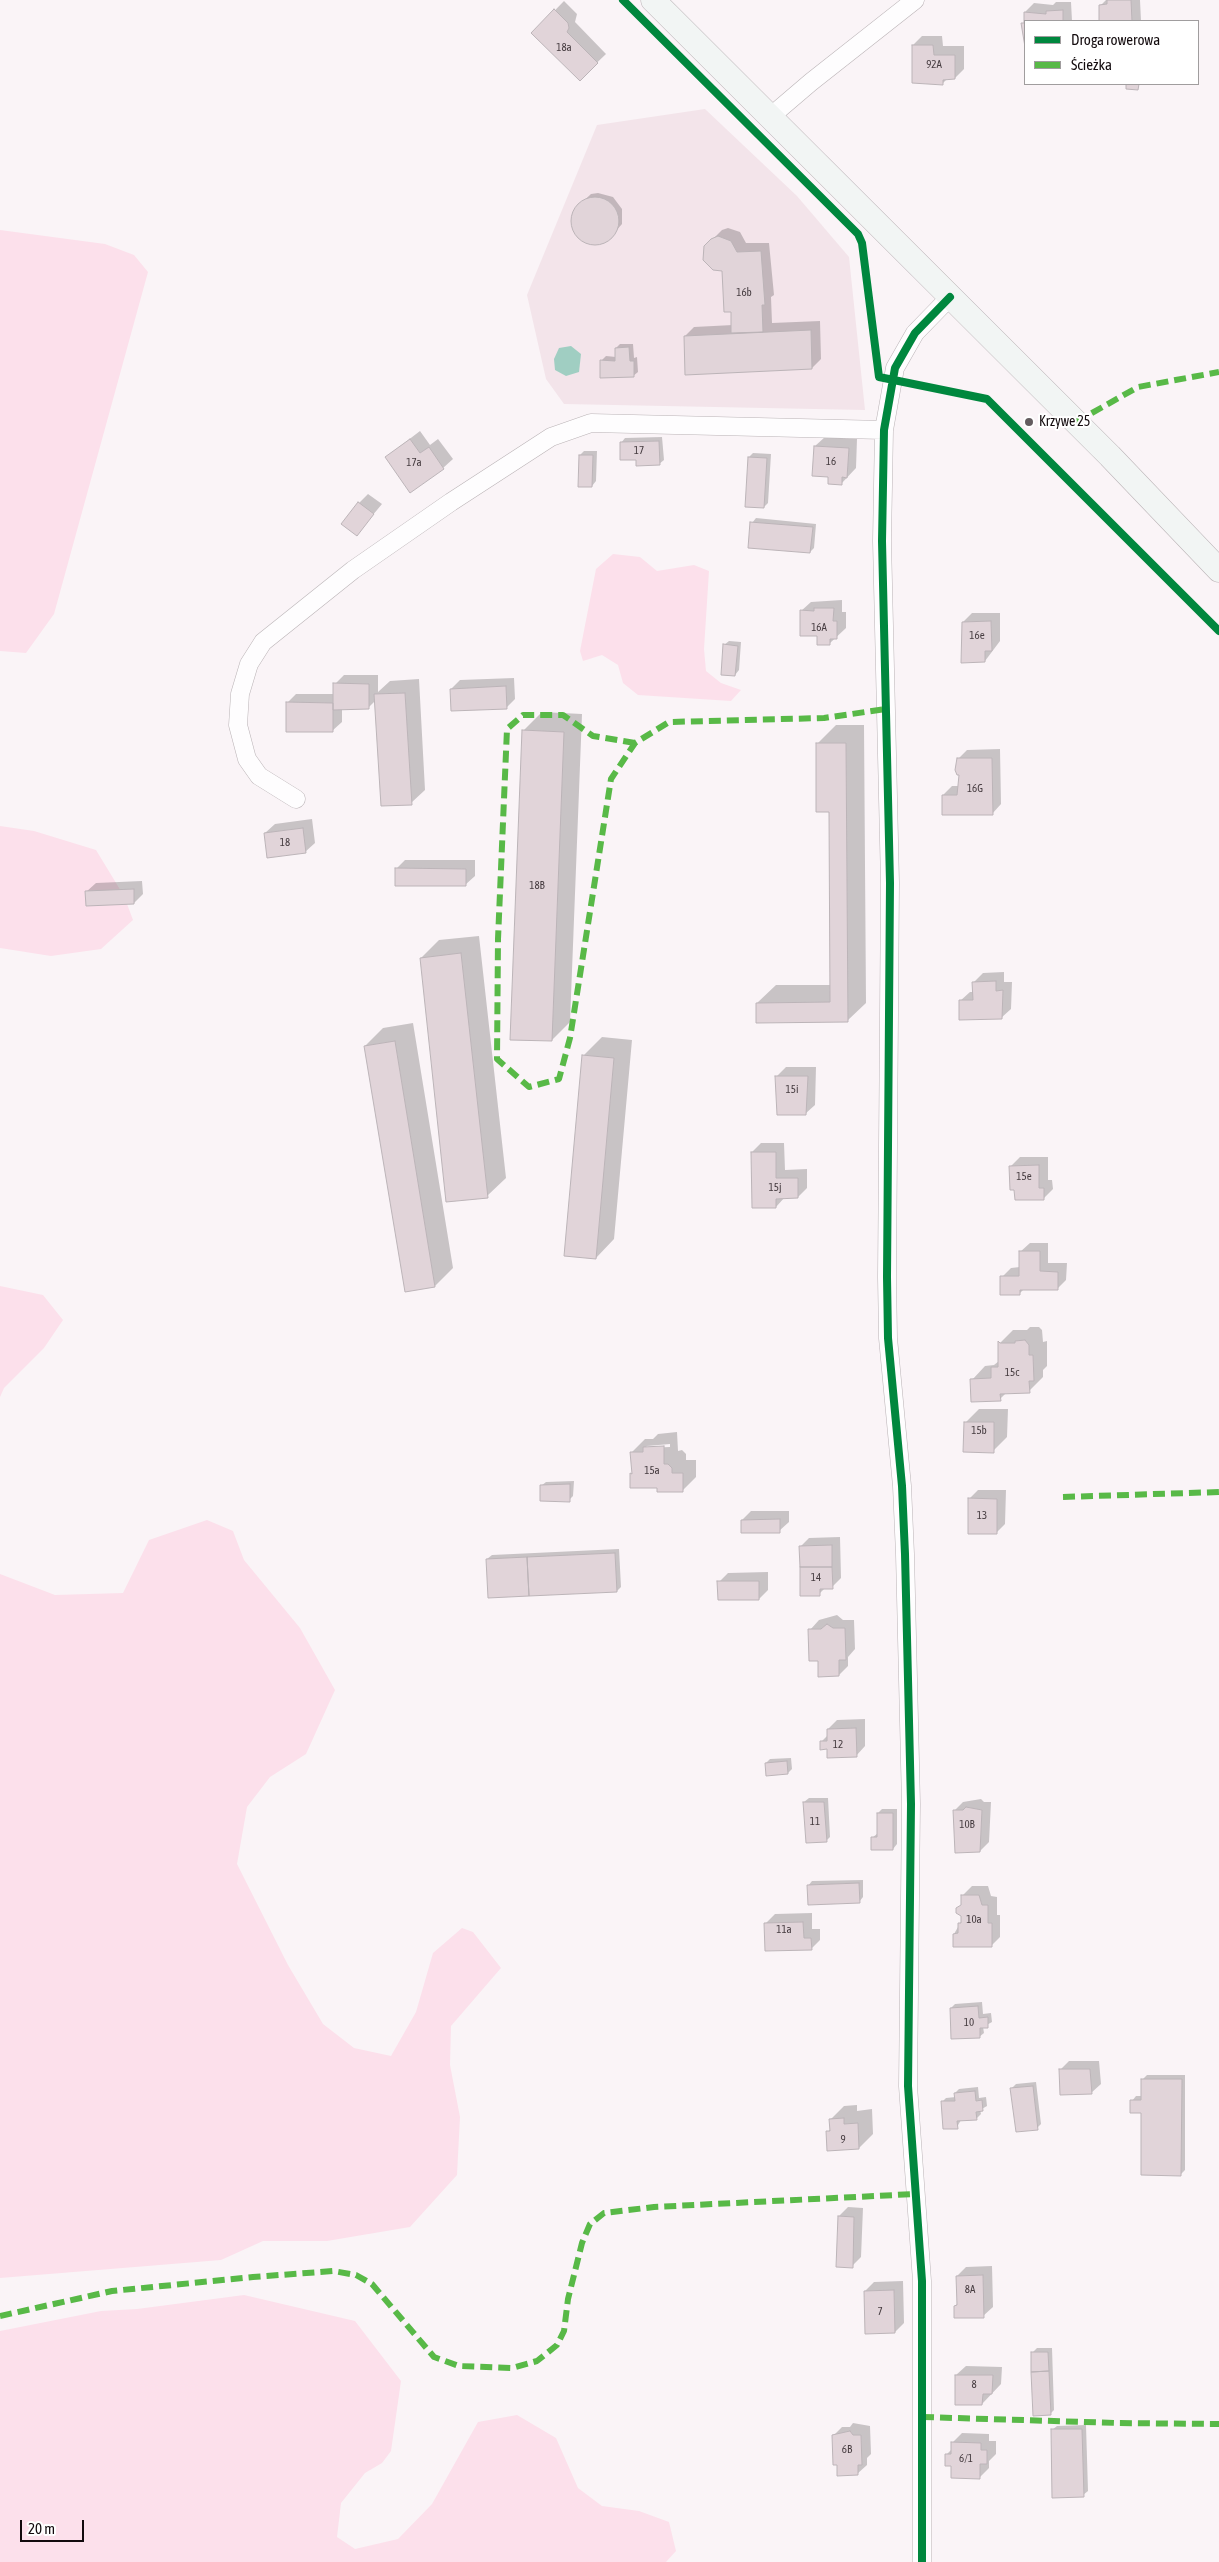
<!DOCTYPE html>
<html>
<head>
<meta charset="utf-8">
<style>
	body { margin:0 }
	#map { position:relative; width:1219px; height:2562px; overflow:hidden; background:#faf4f7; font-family:"Asap Condensed",sans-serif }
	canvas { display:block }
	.legend { position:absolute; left:1024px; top:20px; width:175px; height:65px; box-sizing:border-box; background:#fff; border:1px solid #a09d9e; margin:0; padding:6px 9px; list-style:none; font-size:15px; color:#120a0d }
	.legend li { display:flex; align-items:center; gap:10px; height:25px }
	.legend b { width:25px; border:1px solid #a09d9e }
	.scale { position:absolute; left:20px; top:2520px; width:64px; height:22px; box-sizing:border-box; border:2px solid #120a0d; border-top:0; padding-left:6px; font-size:15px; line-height:18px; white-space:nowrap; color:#120a0d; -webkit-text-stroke:4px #fff; paint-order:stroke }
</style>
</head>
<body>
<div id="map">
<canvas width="1219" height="2562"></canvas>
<ul class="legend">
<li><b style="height:6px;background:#00873e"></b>Droga rowerowa</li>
<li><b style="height:6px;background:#58b947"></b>Ścieżka</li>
</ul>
<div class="scale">20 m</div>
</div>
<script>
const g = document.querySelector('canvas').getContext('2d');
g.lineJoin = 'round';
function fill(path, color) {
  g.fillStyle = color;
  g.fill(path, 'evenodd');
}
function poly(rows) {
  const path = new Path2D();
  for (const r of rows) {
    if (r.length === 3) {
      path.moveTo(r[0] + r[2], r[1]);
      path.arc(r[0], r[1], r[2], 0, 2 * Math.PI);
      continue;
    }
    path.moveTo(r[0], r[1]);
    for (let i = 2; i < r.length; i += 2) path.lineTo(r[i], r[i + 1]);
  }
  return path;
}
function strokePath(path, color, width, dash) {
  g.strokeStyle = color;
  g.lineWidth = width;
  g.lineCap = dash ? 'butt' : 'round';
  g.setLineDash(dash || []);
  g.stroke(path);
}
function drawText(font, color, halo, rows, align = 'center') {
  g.font = font + ' "Asap Condensed",sans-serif';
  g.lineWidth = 4;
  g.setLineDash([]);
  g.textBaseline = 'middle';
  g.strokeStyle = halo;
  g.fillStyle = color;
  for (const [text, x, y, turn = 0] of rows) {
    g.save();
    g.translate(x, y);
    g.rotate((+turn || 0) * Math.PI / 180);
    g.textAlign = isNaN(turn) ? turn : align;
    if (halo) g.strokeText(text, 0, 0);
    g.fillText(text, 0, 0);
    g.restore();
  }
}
const built = poly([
	[705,109,797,196,849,257,865,410,564,404,546,379,527,295,597,125]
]);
const green = poly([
	[0,230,105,244,134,255,148,272,54,614,26,653,0,651],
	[613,554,640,557,657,571,694,565,709,571,704,649,706,671,721,683,741,690,731,701,638,695,623,683,618,665,602,655,583,661,580,651,596,569],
	[0,826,34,831,96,850,124,896,133,920,101,949,51,956,0,948],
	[0,1286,43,1295,63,1320,44,1348,4,1388,0,1397],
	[207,1520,233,1531,244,1560,300,1628,335,1690,306,1754,270,1777,247,1807,237,1864,288,1965,323,2024,354,2048,391,2056,416,2012,433,1953,462,1928,473,1932,501,1968,451,2026,450,2065,460,2117,457,2175,410,2227,327,2241,263,2241,221,2260,0,2278,0,1574,55,1595,123,1593,149,1540],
	[244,2295,355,2321,401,2381,391,2451,382,2463,365,2473,341,2503,337,2537,355,2549,398,2539,432,2504,478,2422,517,2415,556,2438,578,2488,602,2506,639,2511,669,2522,676,2551,666,2562,0,2562,0,2331,101,2311,137,2309]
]);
const water = poly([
	[571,346,581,354,579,372,566,376,555,370,554,359,559,348]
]);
const shadow = poly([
	[1106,0,1140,0,1141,21,1101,21,1101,5],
	[564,1,577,14,575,22,606,54,580,79,533,33],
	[1056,2,1071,2,1072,21,1025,21,1025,40,1023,24,1025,21,1025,12,1034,3,1053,5],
	[922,36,942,36,943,46,964,46,964,69,955,78,948,78,943,83,913,45],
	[598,193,613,197,622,209,622,224,607,241,600,244,585,242,579,238,572,225,574,210,591,194],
	[728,228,740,232,746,243,769,243,774,295,771,297,772,323,820,321,821,359,812,368,685,336,694,327,733,325,732,311,723,270,705,247,722,230],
	[620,344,633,344,634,358,637,357,638,372,633,376,602,376,602,360,606,356,616,357,616,348],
	[420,431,430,445,438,439,453,459,443,468,386,457],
	[662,437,664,460,659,464,621,443,625,438],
	[825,437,857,439,856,468,841,484,829,476,815,446],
	[584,451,597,451,596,481,592,486,580,455],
	[753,453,771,454,768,503,764,507,749,457],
	[368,494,382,504,357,534,359,503],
	[756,518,816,524,814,548,810,552,752,523],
	[842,600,842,612,846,612,846,628,829,644,819,635,801,611,811,602],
	[972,613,1000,613,1000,641,985,661,963,622],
	[729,641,741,642,739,670,735,675,724,645],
	[344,675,378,675,378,692,390,681,419,679,425,790,411,803,376,700,368,708,342,708,342,722,332,731,287,703,296,694,335,694,335,684],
	[514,678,515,699,506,708,451,689,460,680],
	[542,712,582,714,570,1022,552,1040,523,731],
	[836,725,864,725,866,1003,847,1021,757,1003,776,985,831,985,830,810,817,744],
	[1000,749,1001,804,992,814,943,795,952,786,959,786,960,773,958,759,967,750],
	[312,819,315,843,305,852,265,833,275,824],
	[405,860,475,860,475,876,465,885,396,869],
	[142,881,143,894,134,903,86,892,96,883],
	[479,936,506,1178,487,1196,421,958,439,940],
	[1004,972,1004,982,1012,982,1011,1009,1001,1018,960,1001,970,992,974,992,974,982,983,973],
	[413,1023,453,1268,435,1286,365,1046,383,1028],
	[602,1037,632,1040,614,1239,596,1258,583,1056],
	[786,1067,816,1067,815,1105,805,1114,777,1076],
	[761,1143,784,1143,785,1170,807,1169,807,1188,798,1197,785,1197,776,1207,752,1152],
	[1020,1157,1048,1157,1048,1180,1052,1180,1053,1189,1043,1199,1011,1166],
	[1030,1243,1048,1243,1048,1263,1067,1263,1066,1280,1057,1289,1024,1289,1019,1294,1002,1277,1011,1268,1020,1267,1020,1252],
	[1030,1327,1039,1327,1042,1330,1043,1342,1047,1341,1047,1366,1043,1370,1043,1377,1029,1391,1007,1392,1000,1399,972,1380,985,1366,994,1365,999,1361,999,1344,1013,1330,1027,1330],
	[979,1409,1008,1409,1007,1437,993,1451,965,1423],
	[677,1432,678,1451,682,1450,686,1454,686,1460,696,1460,696,1477,682,1491,658,1486,631,1474,633,1472,631,1453,645,1439,653,1439,658,1434],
	[670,1444,670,1447,645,1448,647,1446],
	[574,1481,573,1496,569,1500,541,1486,546,1482],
	[978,1490,1006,1490,1005,1524,996,1533,969,1499],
	[751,1511,789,1511,789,1522,779,1531,742,1520],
	[840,1537,841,1578,832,1587,826,1587,819,1594,800,1547,809,1538],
	[619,1549,621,1587,617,1591,487,1559,492,1555],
	[768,1572,768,1590,759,1599,719,1582,728,1573],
	[837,1615,843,1620,854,1620,855,1649,848,1657,848,1666,839,1675,819,1659,810,1630,819,1620],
	[865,1719,865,1746,856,1756,828,1748,822,1741,828,1735,828,1729,837,1720],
	[791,1758,792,1769,788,1773,766,1763,770,1759],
	[809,1798,828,1798,830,1837,826,1841,804,1802],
	[981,1799,984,1802,991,1802,989,1842,980,1851,954,1811,963,1802],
	[882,1809,897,1809,897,1844,893,1849,872,1838,878,1833,878,1813],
	[863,1880,863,1897,859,1902,808,1886,812,1881],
	[972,1886,988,1886,991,1896,997,1897,997,1915,1000,1915,1000,1937,991,1946,954,1934,962,1920,963,1895],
	[812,1913,812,1929,820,1929,820,1940,811,1949,766,1923,775,1914],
	[982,2002,983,2014,991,2013,992,2022,983,2027,984,2033,979,2037,951,2008,955,2004],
	[1069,2061,1099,2061,1101,2084,1091,2093,1060,2070],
	[1147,2075,1185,2075,1185,2170,1180,2175,1142,2112,1132,2101,1136,2096,1142,2096,1143,2079],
	[1036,2082,1041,2124,1037,2128,1012,2088,1016,2084],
	[978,2087,979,2098,986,2097,987,2106,980,2110,981,2114,977,2118,961,2120,957,2127,942,2102,946,2098,956,2097,955,2093,959,2089],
	[857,2105,857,2111,872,2109,873,2134,859,2148,828,2132,831,2128,830,2120,844,2106],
	[848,2207,863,2208,861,2257,852,2266,839,2216],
	[992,2266,993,2307,983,2316,955,2306,958,2303,957,2276,966,2267],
	[903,2281,904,2323,895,2332,865,2291,874,2282],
	[1037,2348,1052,2348,1054,2410,1050,2414,1032,2353],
	[966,2366,1002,2367,1001,2384,982,2404,956,2375],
	[853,2423,870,2426,871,2454,867,2458,867,2465,857,2474,838,2464,833,2436,842,2427,850,2427],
	[1086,2425,1088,2491,1083,2495,1052,2430,1057,2426],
	[962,2433,989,2434,989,2441,996,2441,996,2454,989,2461,989,2468,979,2478,946,2455,953,2448,953,2442]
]);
const building = poly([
	[1107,0,1131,0,1132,21,1099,21,1099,5,1107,4,1107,0],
	[554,9,568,23,569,28,567,32,598,63,580,81,531,33,554,9],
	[1063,10,1063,21,1025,21,1025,47,1021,23,1024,23,1024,12,1046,14,1046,11,1063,10],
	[912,45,933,45,934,55,955,55,955,79,943,80,943,85,912,83,912,45],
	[1126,84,1139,84,1138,90,1126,89,1126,84],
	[595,221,24],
	[718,236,731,241,737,252,761,251,765,305,762,305,763,332,731,333,731,312,724,312,722,271,713,270,703,260,704,246,711,239,718,236],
	[811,330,812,369,685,375,684,336,811,330],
	[629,347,630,361,634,361,634,377,600,378,600,360,615,361,615,348,629,347],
	[410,439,420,453,429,447,444,469,410,493,385,457,410,439],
	[659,441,660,465,636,466,636,460,620,460,620,442,659,441],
	[814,446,849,448,847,478,842,477,842,485,828,484,828,477,812,476,814,446],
	[579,455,593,455,592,487,578,487,579,455],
	[748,457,767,458,764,508,745,507,748,457],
	[358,502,374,514,357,536,341,524,358,502],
	[750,522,813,527,810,553,748,548,750,522],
	[814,608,834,608,833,621,837,621,837,639,830,639,830,645,817,645,817,636,800,636,800,610,814,611,814,608],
	[991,621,992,651,985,651,985,662,961,663,962,622,991,621],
	[723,644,738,646,735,676,721,675,723,644],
	[333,683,369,684,369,709,333,710,333,683],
	[506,686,507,709,451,711,450,689,506,686],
	[405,693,412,805,381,806,374,694,405,693],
	[286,702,333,703,333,732,286,732,286,702],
	[522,730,564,732,552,1041,510,1040,522,730],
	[816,743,846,743,848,1022,756,1023,756,1003,830,1002,829,812,816,812,816,743],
	[957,758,992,758,993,815,942,815,942,795,957,795,959,775,957,775,955,770,957,758],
	[303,828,306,853,267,858,264,833,303,828],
	[395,868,466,869,466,886,395,886,395,868],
	[134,889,134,904,86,906,85,891,134,889],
	[461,953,488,1198,446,1202,420,958,461,953],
	[996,981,996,991,1003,990,1002,1019,959,1020,959,1000,973,1000,972,982,996,981],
	[395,1041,435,1287,405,1292,364,1046,395,1041],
	[582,1055,614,1058,596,1259,564,1256,582,1055],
	[775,1076,808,1076,806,1115,777,1115,775,1076],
	[751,1152,776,1152,776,1178,798,1178,798,1198,776,1199,776,1208,752,1208,751,1152],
	[1039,1165,1039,1188,1044,1188,1044,1200,1015,1200,1014,1190,1010,1190,1009,1166,1039,1165],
	[1019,1251,1040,1251,1040,1271,1058,1272,1058,1290,1020,1290,1020,1295,1000,1295,1000,1276,1019,1276,1019,1251],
	[1025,1340,1029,1345,1029,1355,1033,1355,1034,1381,1029,1381,1030,1393,1000,1394,1001,1401,971,1402,970,1379,991,1378,991,1367,998,1367,998,1341,1000,1343,1015,1343,1015,1341,1025,1340],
	[964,1422,994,1422,994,1453,963,1452,964,1422],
	[664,1446,664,1464,668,1464,672,1468,672,1473,683,1473,683,1492,657,1492,657,1488,630,1488,630,1473,632,1474,630,1452,643,1452,643,1447,664,1446],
	[570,1484,570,1502,540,1501,540,1485,570,1484],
	[968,1498,997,1499,997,1534,968,1534,968,1498],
	[780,1519,780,1533,741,1533,741,1520,780,1519],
	[832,1545,832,1567,800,1567,799,1546,832,1545],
	[615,1553,617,1592,529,1596,527,1557,615,1553],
	[527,1557,529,1596,488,1598,486,1559,527,1557],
	[800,1567,832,1567,833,1589,820,1589,820,1596,800,1596,800,1567],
	[717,1581,759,1581,759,1600,718,1600,717,1581],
	[827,1624,833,1628,845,1628,846,1660,839,1660,839,1676,818,1677,818,1661,809,1661,808,1629,821,1629,827,1624],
	[856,1728,857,1757,827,1758,827,1749,820,1750,820,1741,827,1741,827,1729,856,1728],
	[787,1761,788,1774,766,1776,765,1763,787,1761],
	[803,1802,824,1802,827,1842,806,1843,803,1802],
	[966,1807,982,1810,980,1852,955,1853,953,1810,963,1810,966,1807],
	[877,1813,893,1813,893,1850,871,1850,871,1837,877,1837,877,1813],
	[859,1883,860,1903,808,1905,807,1885,859,1883],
	[961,1895,979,1895,982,1905,988,1905,988,1923,992,1923,992,1947,953,1947,953,1934,958,1933,958,1923,961,1923,961,1916,956,1913,956,1908,961,1905,961,1895],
	[803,1922,804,1938,811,1938,812,1950,765,1951,764,1923,803,1922],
	[978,2006,979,2018,988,2017,988,2028,980,2028,980,2038,951,2039,950,2008,978,2006],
	[1059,2069,1090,2069,1092,2094,1060,2095,1059,2069],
	[1141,2079,1182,2079,1181,2176,1141,2175,1141,2113,1130,2113,1130,2100,1141,2100,1141,2079],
	[1033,2086,1038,2130,1016,2132,1010,2088,1033,2086],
	[975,2091,976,2101,982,2100,983,2111,976,2112,977,2120,957,2121,958,2129,943,2129,941,2101,955,2101,954,2093,975,2091],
	[844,2118,844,2124,858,2123,859,2149,827,2151,826,2131,830,2131,829,2119,844,2118],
	[838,2216,854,2217,853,2268,836,2267,838,2216],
	[983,2275,984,2318,954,2318,954,2306,957,2305,956,2276,983,2275],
	[894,2290,895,2333,865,2334,864,2291,894,2290],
	[1031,2352,1048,2352,1049,2371,1031,2372,1031,2352],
	[1049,2371,1051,2415,1033,2416,1031,2372,1049,2371],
	[955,2375,993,2375,992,2394,983,2394,982,2405,955,2405,955,2375],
	[1051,2429,1082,2429,1084,2497,1052,2498,1051,2429],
	[850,2431,853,2435,861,2435,862,2465,858,2465,858,2475,837,2476,837,2465,833,2465,832,2435,850,2431],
	[951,2442,981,2443,981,2450,987,2450,987,2464,980,2464,980,2479,951,2478,951,2466,945,2466,945,2454,951,2454,951,2442]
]);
const minor = poly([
	[770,117,811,82,915,0],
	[296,799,259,776,247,759,238,725,240,694,249,664,263,642,353,570,451,502,551,437,591,423,884,430],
	[922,2562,922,2281,908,2086,911,1804,905,1554,902,1486,888,1338,887,1277,890,883,882,541,884,430,895,368,915,333,950,297]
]);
const secondary = poly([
	[653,0,1110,456,1219,570]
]);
const quiet = poly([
	[1076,422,1138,387,1219,372],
	[635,743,593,736,563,715,523,715,507,729,498,939,497,1059,529,1087,559,1079,570,1038,611,779,635,743,669,722,824,718,886,709],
	[1063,1497,1219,1492],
	[0,2316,112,2291,253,2277,333,2271,356,2275,372,2284,434,2357,459,2366,512,2368,537,2361,557,2345,564,2331,568,2299,582,2243,590,2224,604,2213,654,2207,915,2194],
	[922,2417,1118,2423,1219,2424]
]);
const cycleway = poly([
	[623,0,858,234,862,243,879,377,987,399,1219,631],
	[922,2562,922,2281,908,2086,911,1804,905,1554,902,1486,888,1338,887,1277,890,883,882,541,884,430,895,368,915,333,950,297]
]);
const markers = [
	[1029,422,5,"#635c5f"]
];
const numberNames = [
	["18a",564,48],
	["92A",934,65],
	["16b",744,293],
	["17",639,451],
	["16",831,462],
	["17a",414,463],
	["16A",819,628],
	["16e",977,636],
	["16G",975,789],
	["18",285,843],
	["18B",537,886],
	["15i",792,1090],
	["15e",1024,1177],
	["15j",775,1188],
	["15c",1012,1373],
	["15b",979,1431],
	["15a",652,1471],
	["13",982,1516],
	["14",816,1578],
	["12",838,1745],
	["11",815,1822],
	["10B",967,1825],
	["10a",974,1920],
	["11a",784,1930],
	["10",969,2023],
	["9",843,2140],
	["8A",970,2290],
	["7",880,2312],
	["8",974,2385],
	["6B",847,2450],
	["6/1",966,2459]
];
const poiNames = [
	["Krzywe 25",1039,422]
];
fill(built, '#f3e4ea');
fill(green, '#fce0eb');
fill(water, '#a0cec2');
fill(shadow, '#0003');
fill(building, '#e1d4d9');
strokePath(building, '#bcb4b8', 1);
strokePath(minor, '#bab3b6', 19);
strokePath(secondary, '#bab3b6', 25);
strokePath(minor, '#fefdfe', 18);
strokePath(secondary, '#f2f5f4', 24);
strokePath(quiet, '#58b947', 6, [12, 6]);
strokePath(cycleway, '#00873e', 8);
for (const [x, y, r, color] of markers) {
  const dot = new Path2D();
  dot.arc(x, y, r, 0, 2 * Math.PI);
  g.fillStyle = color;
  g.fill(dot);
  strokePath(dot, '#fff', 2);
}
drawText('11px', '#463c40', null, numberNames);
drawText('14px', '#120a0d', '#fff', poiNames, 'left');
</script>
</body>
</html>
